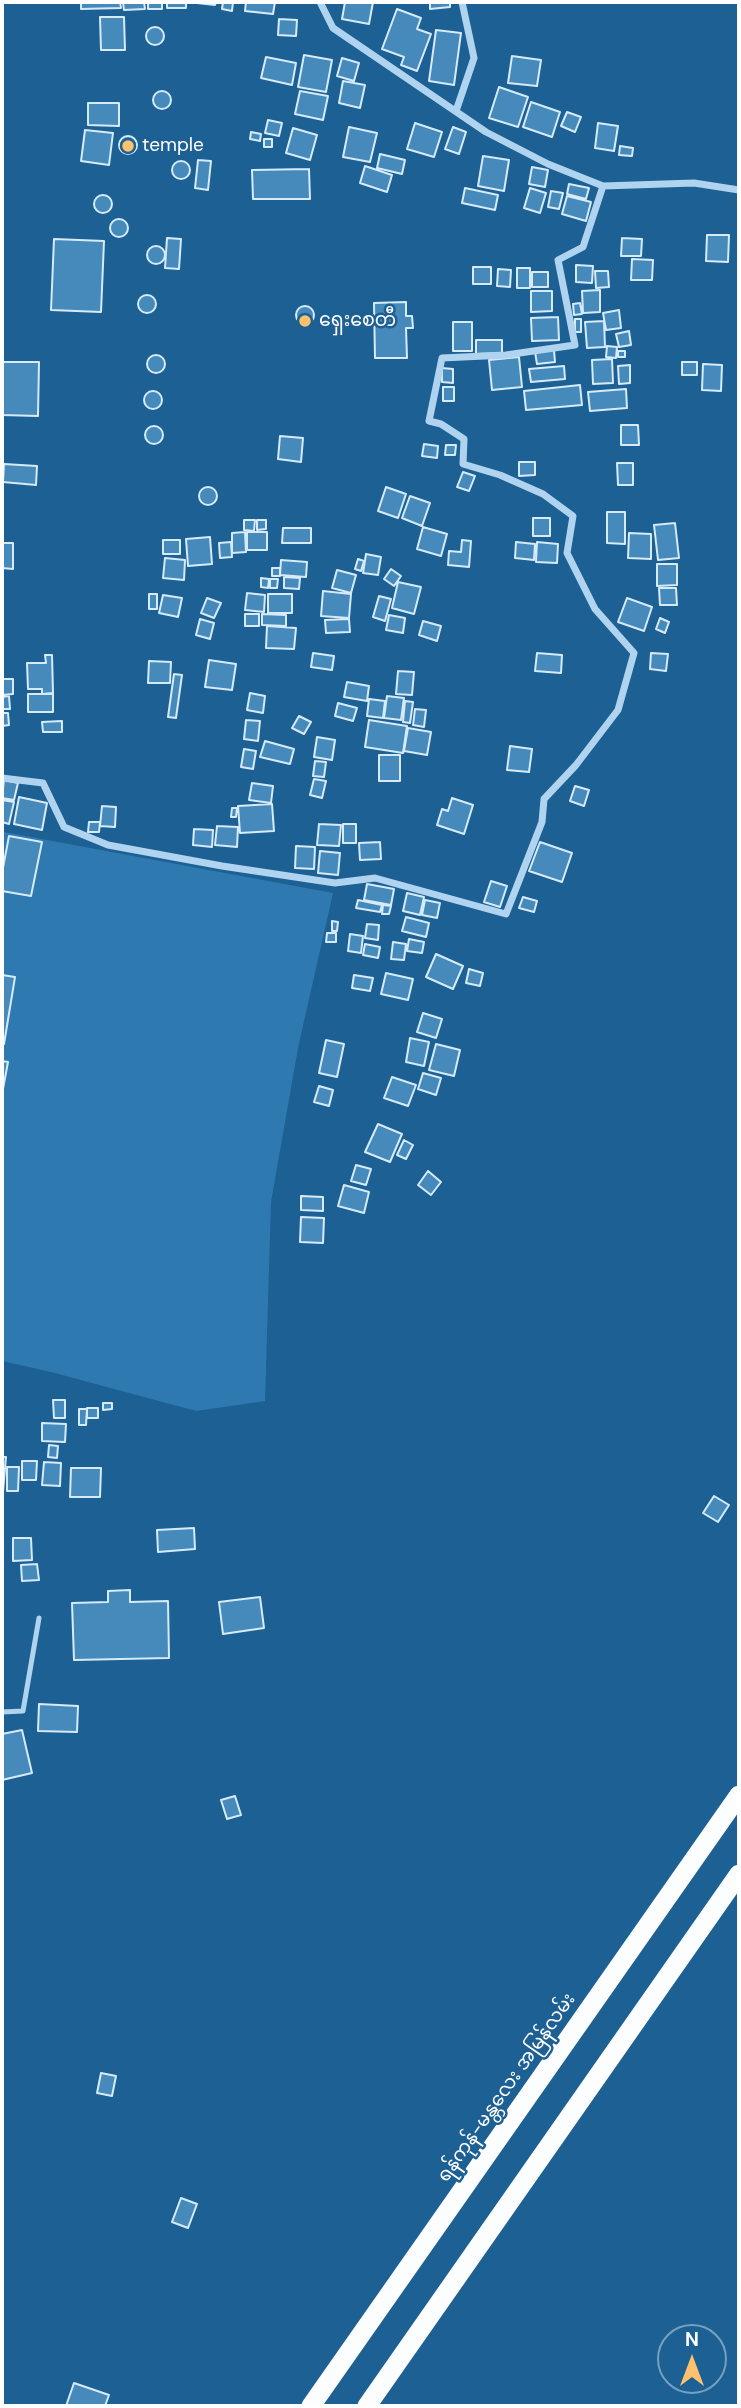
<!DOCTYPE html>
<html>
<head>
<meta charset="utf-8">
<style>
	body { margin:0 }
	#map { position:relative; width:741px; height:2408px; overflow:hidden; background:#1d6094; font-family:"DM Sans",sans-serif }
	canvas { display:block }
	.frame { position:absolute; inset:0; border:4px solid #fff; pointer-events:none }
	.north { position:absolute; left:657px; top:2324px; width:70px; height:70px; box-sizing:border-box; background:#1d6094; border:2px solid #77a0bf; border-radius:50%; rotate:0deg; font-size:19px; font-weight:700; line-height:28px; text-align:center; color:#fff }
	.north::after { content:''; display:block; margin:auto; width:24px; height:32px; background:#fec26e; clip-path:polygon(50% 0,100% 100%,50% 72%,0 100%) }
</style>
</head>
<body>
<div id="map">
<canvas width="741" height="2408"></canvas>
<div class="frame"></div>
<div class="north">N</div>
</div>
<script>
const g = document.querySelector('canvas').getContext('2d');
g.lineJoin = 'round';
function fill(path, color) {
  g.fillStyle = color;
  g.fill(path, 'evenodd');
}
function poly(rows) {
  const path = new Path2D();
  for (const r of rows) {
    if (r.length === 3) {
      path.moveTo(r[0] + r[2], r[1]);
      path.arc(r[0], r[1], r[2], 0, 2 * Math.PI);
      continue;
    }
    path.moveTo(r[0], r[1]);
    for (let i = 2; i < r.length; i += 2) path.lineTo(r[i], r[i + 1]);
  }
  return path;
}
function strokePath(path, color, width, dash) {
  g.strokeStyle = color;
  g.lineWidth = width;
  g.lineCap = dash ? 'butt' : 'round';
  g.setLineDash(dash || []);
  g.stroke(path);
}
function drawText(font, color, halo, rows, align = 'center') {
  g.font = font + ' "DM Sans","Noto Sans Myanmar",sans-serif';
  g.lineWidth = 5;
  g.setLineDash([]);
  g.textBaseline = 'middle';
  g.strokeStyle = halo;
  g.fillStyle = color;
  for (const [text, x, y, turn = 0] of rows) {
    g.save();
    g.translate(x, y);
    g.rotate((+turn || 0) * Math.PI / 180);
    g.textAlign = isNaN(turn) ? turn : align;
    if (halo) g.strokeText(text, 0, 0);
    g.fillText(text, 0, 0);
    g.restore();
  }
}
const green = poly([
	[4,832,333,893,298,1048,271,1202,265,1401,196,1411,51,1372,2,1361,2,844]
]);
const building = poly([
	[81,2,120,2,121,8,81,9,81,2],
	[123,2,144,2,145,9,124,10,123,2],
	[148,2,162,2,162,9,148,9,148,2],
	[167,2,186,2,186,8,167,8,167,2],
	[188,2,216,2,215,5,188,2],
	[223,2,233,2,232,11,222,9,223,2],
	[246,2,275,2,273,14,245,11,246,2],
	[345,2,373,2,369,24,342,19,345,2],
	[430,2,450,2,450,7,430,9,430,2],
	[397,9,421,18,417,29,431,34,417,71,401,65,404,57,382,49,397,9],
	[100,17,124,17,125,50,101,50,100,17],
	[279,19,297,20,296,36,278,35,279,19],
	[155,36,9],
	[436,30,461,33,454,85,429,81,436,30],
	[304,55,332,60,326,92,298,87,304,55],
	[512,56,541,60,537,86,508,83,512,56],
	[266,57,296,63,292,85,261,78,266,57],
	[342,58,359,63,354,81,337,76,342,58],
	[343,81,365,85,360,108,339,103,343,81],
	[499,87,528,97,518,127,489,118,499,87],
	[162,100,9],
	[300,91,328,96,323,120,295,114,300,91],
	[531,102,560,112,552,137,523,127,531,102],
	[88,103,119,103,119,126,88,125,88,103],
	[567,112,581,117,575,132,561,126,567,112],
	[268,120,282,123,279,136,265,133,268,120],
	[415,123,442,132,434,157,407,149,415,123],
	[598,123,618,126,614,151,595,148,598,123],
	[349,127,377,133,370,162,343,157,349,127],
	[453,127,466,132,459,154,445,149,453,127],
	[293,128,317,135,310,160,286,153,293,128],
	[85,130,113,133,109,165,81,161,85,130],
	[251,132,261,134,260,141,250,139,251,132],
	[128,145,9],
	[264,139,272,139,272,147,264,147,264,139],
	[620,146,633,148,632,156,619,155,620,146],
	[380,154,405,160,402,174,377,168,380,154],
	[483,156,509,160,504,191,478,186,483,156],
	[198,160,211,161,208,190,195,188,198,160],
	[181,170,9],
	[365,166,392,175,387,192,360,183,365,166],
	[532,167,548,170,545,187,529,184,532,167],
	[309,169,310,199,253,199,252,170,309,169],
	[569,184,589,188,586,199,567,194,569,184],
	[465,188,498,195,495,210,462,203,465,188],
	[530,188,546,193,540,213,524,208,530,188],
	[551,191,563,193,559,209,548,207,551,191],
	[103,204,9],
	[567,196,591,202,586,221,562,214,567,196],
	[119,228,9],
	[707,235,729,235,728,262,706,261,707,235],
	[167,238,181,239,179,269,165,268,167,238],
	[622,238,642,239,641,256,621,256,622,238],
	[54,239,104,241,101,312,51,310,54,239],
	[156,255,9],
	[632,259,653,260,652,280,631,280,632,259],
	[576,265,593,266,592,283,576,282,576,265],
	[473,267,491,267,491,284,473,284,473,267],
	[517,268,530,268,530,288,517,288,517,268],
	[498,269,511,270,510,287,497,286,498,269],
	[595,271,608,271,609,287,596,288,595,271],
	[532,272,548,272,548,287,532,287,532,272],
	[600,290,600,312,583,313,582,291,600,290],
	[531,291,552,291,552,311,531,312,531,291],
	[147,304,9],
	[406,302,406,316,412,316,413,328,406,328,407,358,375,358,374,303,406,302],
	[580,303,582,314,574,315,573,304,580,303],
	[305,315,9],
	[619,310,621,328,606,330,603,313,619,310],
	[558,317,559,340,532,341,531,318,558,317],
	[575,319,581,319,581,332,575,332,575,319],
	[604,321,605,347,587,348,585,322,604,321],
	[453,322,472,322,472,351,453,351,453,322],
	[629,331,631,345,619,347,616,334,629,331],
	[476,340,502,340,502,353,476,354,476,340],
	[607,346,617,347,616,358,606,357,607,346],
	[554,350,555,362,537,364,535,352,554,350],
	[618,351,625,351,625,357,618,357,618,351],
	[156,364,9],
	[519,357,522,387,492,390,489,360,519,357],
	[612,359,613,383,593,384,592,360,612,359],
	[3,362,39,362,38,416,2,415,3,362],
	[682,362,697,362,697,375,682,375,682,362],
	[703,364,722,365,721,391,702,390,703,364],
	[630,365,630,383,619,384,618,366,630,365],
	[564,366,565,379,531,382,529,369,564,366],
	[442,368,453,369,453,383,442,382,442,368],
	[580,385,582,405,526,410,524,391,580,385],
	[443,387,454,387,454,401,443,401,443,387],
	[626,389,627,408,590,411,588,392,626,389],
	[153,400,9],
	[621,425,638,425,639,445,621,445,621,425],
	[154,435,9],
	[280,436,303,438,301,462,278,459,280,436],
	[424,444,438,446,437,458,422,456,424,444],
	[446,445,456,445,455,455,445,455,446,445],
	[519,462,535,462,535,475,519,476,519,462],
	[617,463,633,463,633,485,618,485,617,463],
	[4,464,37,466,36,485,3,482,4,464],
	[463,472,475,476,469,491,457,487,463,472],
	[208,496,9],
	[386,487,406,494,398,518,378,511,386,487],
	[410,496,430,503,422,526,402,518,410,496],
	[607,512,625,512,625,544,607,543,607,512],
	[533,518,550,518,550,536,533,536,533,518],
	[244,520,255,520,254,531,244,530,244,520],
	[257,520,266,520,266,529,257,530,257,520],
	[675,523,679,558,658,560,654,525,675,523],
	[423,527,447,534,441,556,417,549,423,527],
	[283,528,311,528,311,543,282,543,283,528],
	[245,532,246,552,232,553,232,533,245,532],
	[247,532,267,532,267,550,247,550,247,532],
	[629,533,651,534,651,559,628,558,629,533],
	[210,537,212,564,188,566,186,539,210,537],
	[163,540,180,540,180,554,163,554,163,540],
	[462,540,471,541,469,567,448,565,449,551,461,552,462,540],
	[231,542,232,557,220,558,219,543,231,542],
	[516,542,535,544,534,560,515,558,516,542],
	[537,542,558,544,557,563,536,562,537,542],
	[2,543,13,543,13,569,2,568,2,543],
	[366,554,381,557,378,575,363,573,366,554],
	[165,558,185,560,184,580,163,578,165,558],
	[358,559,364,561,361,571,355,569,358,559],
	[281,560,307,562,306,577,280,575,281,560],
	[657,564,677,564,677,585,657,586,657,564],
	[272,568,280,568,280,576,272,576,272,568],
	[391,569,401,576,394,586,384,579,391,569],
	[337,570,356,575,351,593,332,588,337,570],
	[284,577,300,578,299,589,284,588,284,577],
	[261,578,269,579,268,588,261,587,261,578],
	[270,579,278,579,277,588,270,588,270,579],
	[398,582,421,587,414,614,392,608,398,582],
	[659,588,676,588,677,605,660,605,659,588],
	[323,591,351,594,349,618,321,616,323,591],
	[247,593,265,595,264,612,245,610,247,593],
	[149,594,157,594,157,609,149,609,149,594],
	[268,594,292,594,292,613,268,613,268,594],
	[163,595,182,598,178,617,159,613,163,595],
	[379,596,391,599,385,621,373,617,379,596],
	[207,598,221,603,214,618,201,613,207,598],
	[627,598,652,607,644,631,618,622,627,598],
	[245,614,259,614,259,626,245,626,245,614],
	[262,614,286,615,286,626,262,625,262,614],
	[389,615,405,618,403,633,386,630,389,615],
	[660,618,669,622,665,633,656,629,660,618],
	[200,619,214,623,210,639,196,635,200,619],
	[349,619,350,632,326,633,325,620,349,619],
	[423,621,441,626,437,641,419,635,423,621],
	[267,626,296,628,294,649,266,648,267,626],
	[313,653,334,656,332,670,311,667,313,653],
	[537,653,562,655,561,673,535,671,537,653],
	[651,653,668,654,666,671,650,669,651,653],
	[45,655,52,655,53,693,42,694,42,689,28,689,27,663,46,663,45,655],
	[209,660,236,664,232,690,205,687,209,660],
	[149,661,171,662,170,683,148,683,149,661],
	[398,671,414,672,412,695,396,694,398,671],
	[174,674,182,675,176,718,168,717,174,674],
	[2,679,13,679,13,694,2,695,2,679],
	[347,682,369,686,367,701,344,697,347,682],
	[250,693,265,696,263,713,247,710,250,693],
	[28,694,53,694,53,712,28,712,28,694],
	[9,696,10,709,2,709,2,697,9,696],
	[387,696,404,698,401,720,384,718,387,696],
	[369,699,385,701,383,718,367,716,369,699],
	[405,701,413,702,410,723,403,722,405,701],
	[338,703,357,708,353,721,335,716,338,703],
	[415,709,426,710,424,727,413,725,415,709],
	[2,713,8,713,9,725,2,726,2,713],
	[299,716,311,722,304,734,292,728,299,716],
	[246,720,260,721,258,741,244,739,246,720],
	[369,720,407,726,403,753,365,747,369,720],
	[62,721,62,732,43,732,42,722,62,721],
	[408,728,431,732,427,755,404,751,408,728],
	[317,737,335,740,332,760,314,757,317,737],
	[265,741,294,749,290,764,260,757,265,741],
	[510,746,532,749,529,772,507,770,510,746],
	[244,749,256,751,253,769,241,767,244,749],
	[379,755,400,755,400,781,379,781,379,755],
	[315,761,326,762,324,777,313,776,315,761],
	[314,779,326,781,322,798,310,795,314,779],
	[4,780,18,783,14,800,2,798,4,780],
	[252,783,273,786,271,803,249,800,252,783],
	[575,786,589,790,584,806,570,801,575,786],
	[19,797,47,803,42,830,14,824,19,797],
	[452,798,473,805,464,834,437,825,442,809,448,811,452,798],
	[2,800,14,802,9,824,2,822,2,800],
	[272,804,274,831,240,833,238,806,272,804],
	[102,806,116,807,115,827,100,826,102,806],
	[232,808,237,808,236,817,231,817,232,808],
	[89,822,100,822,99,832,88,832,89,822],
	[319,824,341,825,339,846,317,845,319,824],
	[343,824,356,824,356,843,343,843,343,824],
	[217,826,238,827,237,847,215,845,217,826],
	[194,829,213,830,212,847,193,845,194,829],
	[9,836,42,842,31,896,2,891,2,873,9,836],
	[380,842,381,859,360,860,359,843,380,842],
	[540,842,572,853,562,882,529,871,540,842],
	[296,846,315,847,314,869,295,868,296,846],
	[320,851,340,853,338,875,318,873,320,851],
	[491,881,507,886,500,907,484,902,491,881],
	[367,884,394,889,391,905,364,900,367,884],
	[407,893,424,897,420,915,403,911,407,893],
	[523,897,537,901,534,912,519,908,523,897],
	[358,900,382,905,380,912,356,908,358,900],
	[425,900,440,903,437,918,422,915,425,900],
	[383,905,391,906,389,914,382,914,383,905],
	[406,917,429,923,426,937,402,931,406,917],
	[332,921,338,922,337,931,332,931,332,921],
	[367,924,379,925,378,940,365,938,367,924],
	[327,933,336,933,336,942,326,942,327,933],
	[350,934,363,936,361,953,348,951,350,934],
	[409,939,424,942,422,953,407,951,409,939],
	[393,942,406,944,404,960,391,959,393,942],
	[365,944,380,947,378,958,363,955,365,944],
	[436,954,463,966,453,989,426,977,436,954],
	[469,969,483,973,480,986,466,983,469,969],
	[386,973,413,979,408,1000,381,994,386,973],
	[2,975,15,977,4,1044,2,1044,2,975],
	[354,975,373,978,370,991,352,988,354,975],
	[423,1013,442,1019,436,1038,417,1032,423,1013],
	[410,1038,429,1042,424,1066,406,1062,410,1038],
	[326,1040,344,1044,337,1077,319,1073,326,1040],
	[436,1044,460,1050,454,1076,429,1070,436,1044],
	[2,1061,8,1062,2,1094,2,1061],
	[423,1073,441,1078,436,1095,418,1089,423,1073],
	[392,1077,416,1085,408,1106,384,1098,392,1077],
	[319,1086,333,1090,329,1106,314,1102,319,1086],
	[378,1124,402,1134,390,1162,365,1152,378,1124],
	[404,1140,413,1145,406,1159,397,1155,404,1140],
	[356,1165,371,1169,366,1185,351,1181,356,1165],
	[428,1171,441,1182,431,1195,418,1185,428,1171],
	[344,1185,369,1192,364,1213,338,1206,344,1185],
	[301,1196,323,1197,323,1211,301,1210,301,1196],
	[301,1217,324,1218,323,1243,300,1242,301,1217],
	[53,1400,65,1400,65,1418,54,1418,53,1400],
	[103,1403,112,1403,112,1409,103,1410,103,1403],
	[87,1408,98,1408,98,1418,87,1418,87,1408],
	[79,1409,87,1409,86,1425,79,1425,79,1409],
	[42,1423,66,1424,65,1442,42,1441,42,1423],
	[49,1445,58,1446,57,1458,48,1457,49,1445],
	[2,1457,6,1457,3,1492,2,1492,2,1457],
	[22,1461,37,1461,36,1480,22,1480,22,1461],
	[44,1462,61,1463,60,1486,42,1485,44,1462],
	[7,1467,19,1467,18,1491,7,1491,7,1467],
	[71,1468,101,1468,100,1497,70,1497,71,1468],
	[714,1496,729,1505,718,1522,703,1513,714,1496],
	[194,1528,195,1549,158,1552,157,1530,194,1528],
	[13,1538,31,1538,32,1560,13,1561,13,1538],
	[37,1564,39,1580,22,1581,21,1565,37,1564],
	[130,1590,130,1602,168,1601,169,1658,74,1660,72,1603,108,1602,108,1591,130,1590],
	[260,1597,264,1628,223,1634,219,1602,260,1597],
	[39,1704,78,1706,77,1732,38,1731,39,1704],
	[22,1730,32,1773,2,1780,2,1734,22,1730],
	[235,1796,241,1815,227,1819,221,1800,235,1796],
	[101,2073,116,2076,112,2096,97,2093,101,2073],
	[181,2198,197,2204,188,2228,172,2222,181,2198],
	[74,2383,109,2395,105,2406,66,2406,74,2383]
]);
const service = poly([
	[2,1712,23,1711,39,1618]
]);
const minor = poly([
	[320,2,333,28,486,132,548,164,603,186,694,183,739,190],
	[456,111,474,58,462,2],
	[2,778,43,783,64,827,108,845,222,866,335,883,375,878,506,914,542,822,544,799,576,765,618,710,634,653,595,609,567,553,573,516,543,494,500,475,463,464,464,439,441,424,429,421,442,358,506,355,575,345,558,260,583,247,603,186]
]);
const trunk = poly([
	[311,2406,739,1795],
	[367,2406,739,1874]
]);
const markers = [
	[128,146,7,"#fec26e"],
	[305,321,7,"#fec26e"]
];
const poiNames = [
	["temple",142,146],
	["ရှေးစေတီ",319,321]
];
const streetNames = [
	["ရန်ကုန်-မန္တလေး အမြန်လမ်း",507,2088,-55]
];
fill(green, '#2e79b0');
fill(building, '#4689bb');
strokePath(building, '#d6ebfa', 2);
strokePath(service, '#b0d4ef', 5);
strokePath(minor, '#b0d4ef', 7);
strokePath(trunk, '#fbfdff', 19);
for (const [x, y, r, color] of markers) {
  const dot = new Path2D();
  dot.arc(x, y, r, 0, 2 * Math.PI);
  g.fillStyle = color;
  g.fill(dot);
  strokePath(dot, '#1d6094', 2.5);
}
drawText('19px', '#fff', '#1d6094', poiNames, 'left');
drawText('19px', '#fff', '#1d6094', streetNames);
</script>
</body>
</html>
